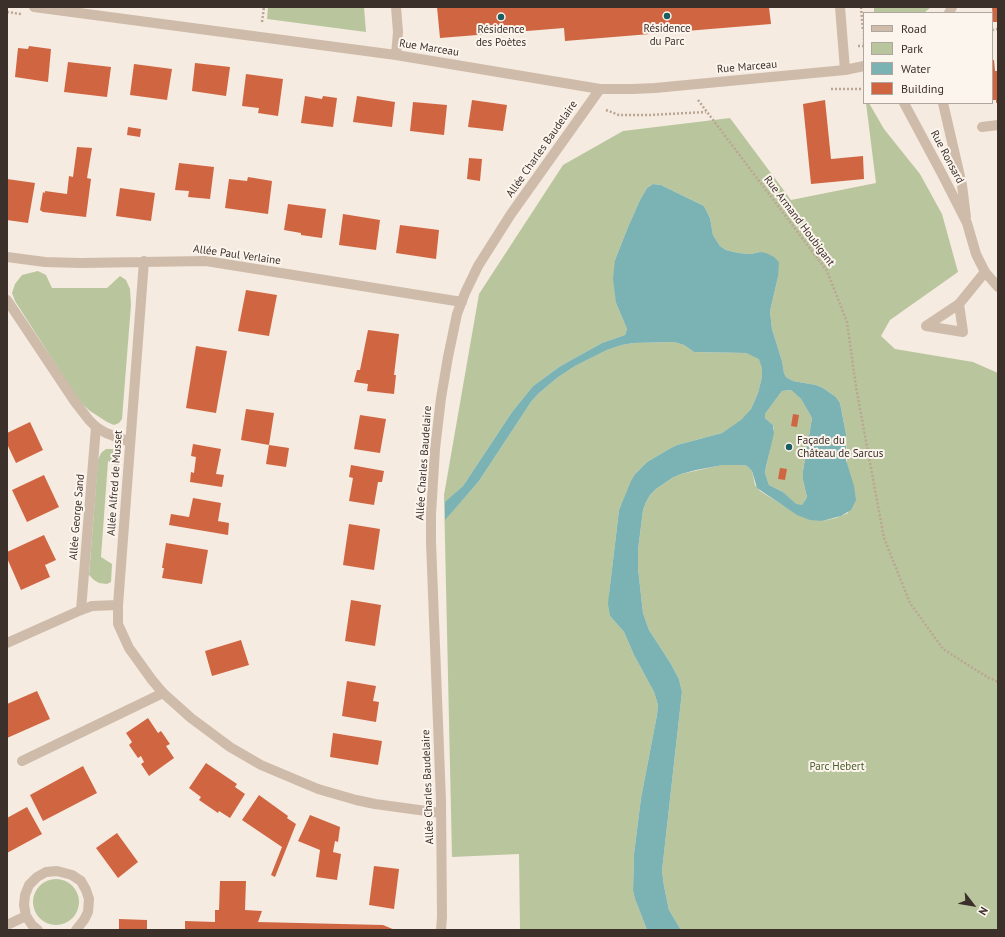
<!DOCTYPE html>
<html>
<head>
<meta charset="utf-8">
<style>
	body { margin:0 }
	#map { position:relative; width:1005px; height:937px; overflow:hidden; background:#f5ebe0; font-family:"PT Sans",sans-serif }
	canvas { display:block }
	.frame { position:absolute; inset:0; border:8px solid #3c302a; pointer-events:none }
	.legend { position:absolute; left:863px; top:12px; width:130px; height:92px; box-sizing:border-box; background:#fcf5ed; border:1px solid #afa69f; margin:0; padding:5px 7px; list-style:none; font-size:12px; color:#3c302a }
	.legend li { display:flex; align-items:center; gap:8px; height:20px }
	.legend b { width:20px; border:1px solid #afa69f }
	.north { position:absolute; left:953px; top:885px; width:40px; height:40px; -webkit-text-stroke:3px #fcf5ed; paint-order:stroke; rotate:121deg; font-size:11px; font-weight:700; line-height:16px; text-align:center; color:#3c302a }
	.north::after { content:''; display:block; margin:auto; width:14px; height:18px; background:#3c302a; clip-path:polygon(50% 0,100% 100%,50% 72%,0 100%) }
</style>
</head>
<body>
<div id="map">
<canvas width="1005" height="937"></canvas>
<div class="frame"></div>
<ul class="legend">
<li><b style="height:5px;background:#cfbbaa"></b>Road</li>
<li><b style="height:11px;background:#b9c69d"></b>Park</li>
<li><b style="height:11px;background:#7bb3b5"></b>Water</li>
<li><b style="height:11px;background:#d06542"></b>Building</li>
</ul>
<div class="north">N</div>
</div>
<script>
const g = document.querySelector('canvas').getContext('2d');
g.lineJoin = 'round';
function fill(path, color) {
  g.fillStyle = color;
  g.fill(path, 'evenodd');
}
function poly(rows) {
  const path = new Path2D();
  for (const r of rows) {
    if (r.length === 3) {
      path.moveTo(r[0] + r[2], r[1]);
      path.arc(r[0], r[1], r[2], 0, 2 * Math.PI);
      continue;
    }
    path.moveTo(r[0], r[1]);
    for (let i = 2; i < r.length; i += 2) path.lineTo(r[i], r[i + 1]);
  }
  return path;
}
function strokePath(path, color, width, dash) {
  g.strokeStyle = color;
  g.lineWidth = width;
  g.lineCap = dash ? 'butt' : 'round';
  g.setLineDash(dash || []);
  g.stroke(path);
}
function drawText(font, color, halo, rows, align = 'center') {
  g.font = font + ' "PT Sans",sans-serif';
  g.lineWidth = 4;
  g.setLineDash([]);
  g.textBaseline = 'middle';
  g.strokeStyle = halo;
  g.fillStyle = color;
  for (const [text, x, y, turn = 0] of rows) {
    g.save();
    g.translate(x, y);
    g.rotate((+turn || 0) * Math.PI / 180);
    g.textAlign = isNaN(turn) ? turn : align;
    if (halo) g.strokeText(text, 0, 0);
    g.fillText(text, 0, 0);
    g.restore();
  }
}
const green = poly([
	[268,7,364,7,366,32,267,19],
	[874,7,931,7,924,13,874,13],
	[866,103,869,103,884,129,920,174,942,214,958,272,890,320,881,336,895,349,973,362,998,373,998,930,681,930,669,910,664,886,662,871,682,692,679,679,671,664,649,630,643,613,638,568,638,550,643,510,646,502,650,495,656,489,672,478,681,474,722,465,743,465,747,466,752,471,755,485,760,491,784,506,822,521,836,518,848,513,847,466,846,434,840,403,836,397,823,388,816,385,793,381,786,377,784,373,782,361,772,329,770,311,778,277,760,252,751,254,738,253,726,250,720,246,713,235,710,218,704,206,661,185,653,184,647,188,640,200,628,227,615,260,616,303,627,329,625,335,602,343,573,359,559,367,533,386,512,412,463,486,445,503,445,519,479,481,531,402,538,394,557,378,575,366,607,350,622,345,633,343,674,342,684,345,694,352,746,353,755,356,759,358,762,363,762,377,758,393,751,409,741,421,722,433,677,445,669,449,647,462,635,474,619,510,609,594,610,616,624,632,634,655,654,692,658,705,657,715,641,798,634,854,633,891,635,899,647,930,520,930,519,854,452,857,444,495,479,294,563,165,623,131,730,118,791,200,876,183],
	[38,271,46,275,52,288,107,288,120,276,126,280,130,289,131,305,122,419,119,423,114,425,107,422,90,411,79,401,15,301,12,293,15,284,22,275],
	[791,390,801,399,812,418,803,471,803,480,807,497,802,505,796,505,783,492,769,485,765,473,774,429,773,425,765,418,765,414,782,391],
	[106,449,113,449,117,450,120,455,119,467,108,461,101,557,112,564,111,582,107,584,99,583,94,580,89,575,98,460,101,453],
	[56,902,23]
]);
const water = poly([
	[653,184,661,185,704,206,710,218,713,235,720,246,726,250,738,253,751,254,760,252,766,253,774,257,779,262,778,277,770,311,772,329,782,361,784,373,786,377,793,381,816,385,823,388,836,397,840,403,846,434,846,460,854,486,856,500,851,510,841,516,822,521,810,520,797,515,757,488,752,471,747,466,743,465,723,465,696,470,681,474,672,478,656,489,650,495,646,502,643,510,638,550,638,568,643,613,649,630,671,664,679,679,682,692,662,871,664,886,669,910,681,930,647,930,635,899,633,891,634,854,641,798,657,715,658,705,654,692,634,655,624,632,610,616,608,604,609,594,619,510,631,481,635,474,647,462,669,449,677,445,722,433,741,420,751,409,758,393,762,377,762,368,759,359,746,353,694,352,684,345,674,342,633,343,622,345,607,350,575,366,557,378,538,394,531,402,479,481,445,520,445,502,463,486,512,412,533,386,559,367,573,359,602,343,625,335,627,329,616,303,613,279,615,260,628,227,640,200,647,188],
	[791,390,801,399,812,418,803,471,803,480,807,497,802,505,796,504,783,492,769,485,765,473,766,467,774,433,773,425,765,418,765,414,782,391]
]);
const building = poly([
	[437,7,769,7,771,24,565,41,564,28,440,38],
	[992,7,998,7,998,22,993,22],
	[29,46,51,49,48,82,15,77,18,48,28,49],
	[992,60,994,60,995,71,998,71,998,103,996,103,996,100,992,100],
	[68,62,111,67,107,97,64,92],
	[195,63,230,67,226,96,192,91],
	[134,64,172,69,167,100,130,95],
	[246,74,283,79,278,116,258,113,259,108,242,106],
	[305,96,322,99,323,96,337,98,333,127,301,123],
	[357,96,395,102,392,127,353,122],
	[472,100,507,105,503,131,468,127],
	[825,100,831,159,863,156,864,179,811,184,803,104],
	[413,102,447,105,444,135,410,131],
	[128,127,141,129,140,137,127,135],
	[77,147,92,148,87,178,91,179,86,217,43,212,40,210,43,192,45,193,45,191,67,194,69,176,73,177],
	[469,158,482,159,480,181,467,179],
	[179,163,214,167,210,199,188,197,189,191,175,190],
	[248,177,272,181,268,214,225,208,229,179,247,181],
	[7,179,35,183,28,223,7,220],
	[120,188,155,193,151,221,116,216],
	[288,204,326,209,322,238,301,235,301,233,284,230],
	[343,214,380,220,376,250,339,245],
	[400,225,439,230,436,259,396,253],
	[246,290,277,295,269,336,238,331],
	[368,330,399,334,394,375,396,375,394,394,367,391,368,384,354,382,357,370,360,370],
	[196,346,227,351,216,413,186,408],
	[246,409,274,413,269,445,241,440],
	[793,414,799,415,797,427,791,426],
	[360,415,386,419,380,453,354,449],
	[30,422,43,450,16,463,7,444,7,433],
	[193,444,221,449,216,474,224,475,222,487,190,482,191,472,194,473,196,457,191,456],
	[269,445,289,448,286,467,266,464],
	[351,465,384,471,382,482,378,482,374,505,349,501,353,478,349,477],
	[780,468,787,469,785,480,778,479],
	[44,475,59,507,27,522,12,490],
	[193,498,221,503,218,521,229,523,228,535,169,525,171,514,189,517],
	[349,524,380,529,374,570,343,565],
	[44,535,56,560,45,565,50,577,21,590,7,558,7,552],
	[166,543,208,550,202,584,162,578,164,568,162,568],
	[351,600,381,605,375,646,345,641],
	[241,640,249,665,212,676,205,651],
	[347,681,376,686,373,701,379,702,376,722,342,716],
	[37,691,50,719,7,738,7,704],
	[148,718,158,733,161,731,170,744,166,746,174,758,149,776,141,764,144,762,141,756,138,758,129,745,132,742,126,733],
	[333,733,382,741,378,765,330,757],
	[206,763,237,784,235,787,245,794,230,818,219,811,218,813,199,800,201,797,189,788],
	[83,766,97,793,43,821,30,795],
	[259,795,288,816,287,818,296,824,275,877,271,875,282,847,242,820],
	[27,807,42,834,7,853,7,818],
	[310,815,340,827,338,842,335,841,333,852,341,854,337,880,316,877,320,850,298,841],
	[117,833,138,862,118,878,96,848],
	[374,866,399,869,394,909,369,905],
	[220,881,246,881,245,910,262,911,258,922,383,925,395,930,185,930,185,921,215,922,215,910,219,910],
	[119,919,147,920,147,930,119,930]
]);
const path = poly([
	[861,7,863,31],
	[7,12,21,14],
	[262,22,264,7],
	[992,30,998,29],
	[858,46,864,46,864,31],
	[831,89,864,89],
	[698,100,827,271,847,322,856,387,884,538,910,603,943,649,987,677,998,682],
	[606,110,619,115,650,115,706,112]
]);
const service = poly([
	[959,304,963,332,926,326,959,304,985,272],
	[81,610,96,427],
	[22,761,163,693]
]);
const minor = poly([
	[34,7,396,55,600,89,633,89,655,88,845,70,864,66],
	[396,7,398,32,396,55],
	[840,7,845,70],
	[949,13,952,7],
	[904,103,942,174,967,223,976,254,985,272,998,287],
	[943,103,962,185,966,217],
	[982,127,998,125],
	[7,257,45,262,80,263,206,261,462,302],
	[144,261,118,605,118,624,129,648,152,680,163,693,191,718,230,747,261,765,318,789,356,800,375,804,441,813],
	[7,300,75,402,89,420,96,427,106,433,130,442],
	[7,643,81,610,92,606,118,605],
	[7,925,26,916],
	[38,930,32,925,26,916,24,905,25,895,29,885,37,877,46,872,57,871,72,875,81,881,86,890,89,899,88,912,84,920,76,930],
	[441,930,442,917,441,801,431,542,431,514,435,449,441,398,448,357,457,314,465,293,478,266,511,214,600,89]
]);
const markers = [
	[667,16,4,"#1b5e62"],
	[501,17,4,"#1b5e62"],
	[789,447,4,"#1b5e62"]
];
const poiNames = [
	["Résidence",667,29],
	["du Parc",667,42],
	["Résidence",501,30],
	["des Poètes",501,43],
	["Façade du",797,441,"left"],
	["Château de Sarcus",797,454,"left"]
];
const streetNames = [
	["Rue Marceau",429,48,9],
	["Rue Marceau",747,67,-5],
	["Allée Charles Baudelaire",542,149,-55],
	["Rue Ronsard",947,157,62],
	["Rue Armand Houbigant",799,221,53],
	["Allée Paul Verlaine",237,255,8],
	["Allée Charles Baudelaire",424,463,-86],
	["Allée Alfred de Musset",115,483,-86],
	["Allée George Sand",77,517,-85],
	["Allée Charles Baudelaire",428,787,-92]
];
const parkNames = [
	["Parc Hebert",837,767]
];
fill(green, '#b9c69d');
fill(water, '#7bb3b5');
fill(building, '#d06542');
strokePath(path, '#bba593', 2.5, [2, 2]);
strokePath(service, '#cfbbaa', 10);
strokePath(minor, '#cfbbaa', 10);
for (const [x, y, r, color] of markers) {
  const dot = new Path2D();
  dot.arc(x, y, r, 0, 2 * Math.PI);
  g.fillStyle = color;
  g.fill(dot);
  strokePath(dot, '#fcf5ed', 1.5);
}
drawText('11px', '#3c302a', '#fcf5ed', poiNames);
drawText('11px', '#3c302a', '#fcf5ed', streetNames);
drawText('11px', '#4b5d2b', '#fcf5ed', parkNames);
</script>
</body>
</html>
